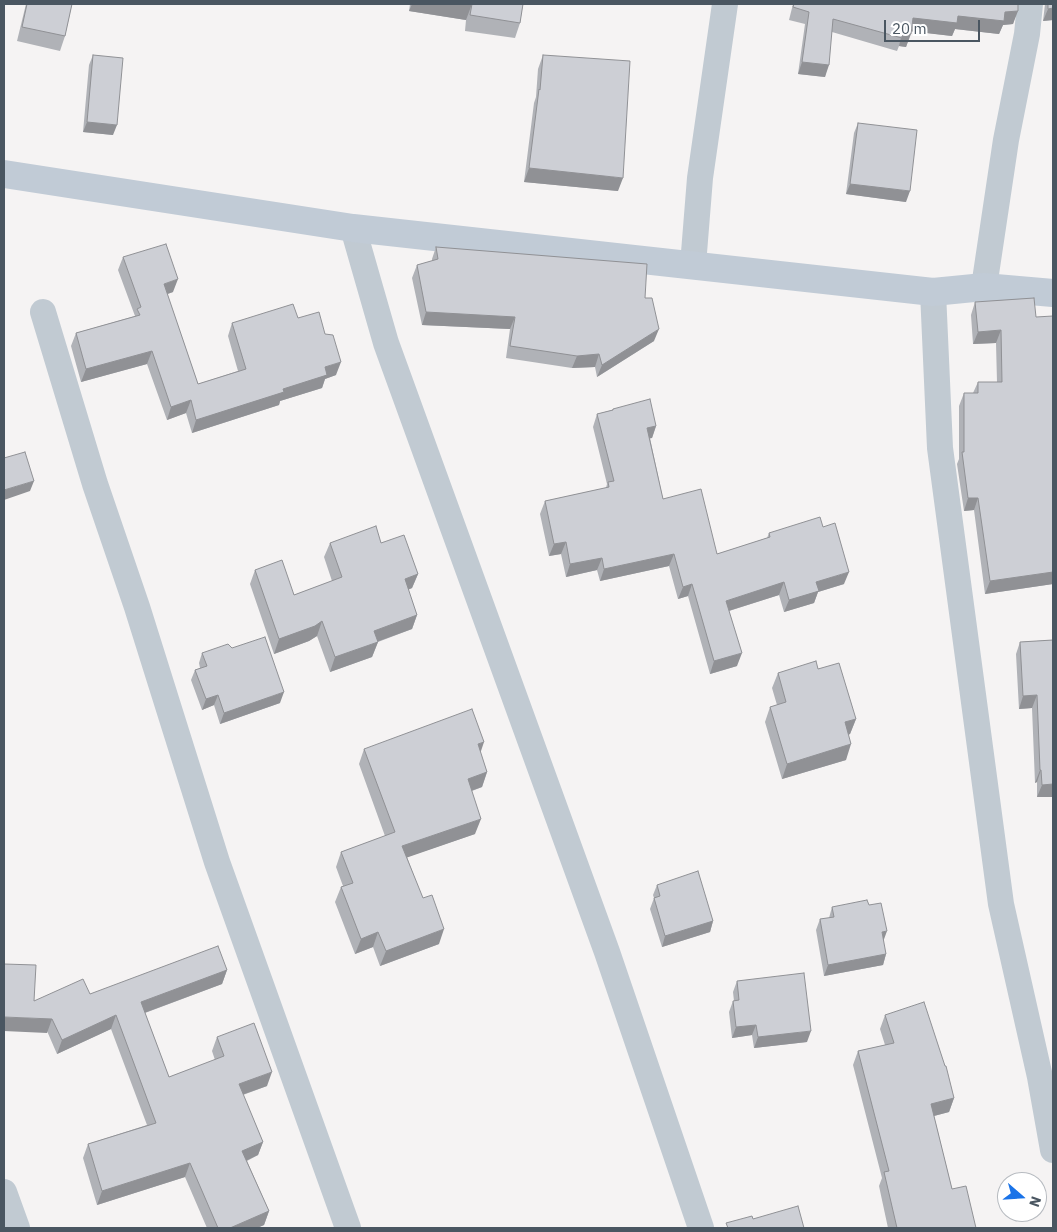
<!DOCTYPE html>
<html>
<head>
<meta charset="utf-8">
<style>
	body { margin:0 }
	#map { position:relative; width:1057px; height:1232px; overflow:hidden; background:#f5f3f3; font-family:"IBM Plex Sans",sans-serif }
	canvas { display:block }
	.frame { position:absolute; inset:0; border:5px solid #4a5661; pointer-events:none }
	.north { position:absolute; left:997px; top:1172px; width:50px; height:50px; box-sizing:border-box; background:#fff; border:1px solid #b7bbc0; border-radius:50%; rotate:109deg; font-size:14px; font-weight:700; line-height:20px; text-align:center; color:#4a5661 }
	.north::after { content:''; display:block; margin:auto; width:18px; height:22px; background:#1a73e8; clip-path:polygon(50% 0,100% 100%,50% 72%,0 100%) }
	.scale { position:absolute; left:884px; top:20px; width:96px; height:22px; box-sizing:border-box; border:2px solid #4a5661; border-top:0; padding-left:6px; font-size:15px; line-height:18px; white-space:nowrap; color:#4a5661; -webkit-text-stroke:4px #fff; paint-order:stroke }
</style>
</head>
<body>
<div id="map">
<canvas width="1057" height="1232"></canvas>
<div class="frame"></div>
<div class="north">N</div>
<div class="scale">20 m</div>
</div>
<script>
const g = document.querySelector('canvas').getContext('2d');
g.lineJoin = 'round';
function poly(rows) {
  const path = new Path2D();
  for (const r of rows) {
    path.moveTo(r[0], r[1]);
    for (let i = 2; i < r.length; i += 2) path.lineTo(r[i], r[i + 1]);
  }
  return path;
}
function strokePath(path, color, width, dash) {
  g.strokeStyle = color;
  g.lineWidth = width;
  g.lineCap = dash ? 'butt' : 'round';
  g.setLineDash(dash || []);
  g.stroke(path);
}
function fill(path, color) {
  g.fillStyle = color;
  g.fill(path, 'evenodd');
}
const street = poly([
	[353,228,386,343,607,952,701,1228],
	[693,265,700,178,725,4],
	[984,287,1006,140,1027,34,1030,4],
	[933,292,940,448,1001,904,1040,1077,1053,1150],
	[43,312,95,484,137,607,217,862,348,1228],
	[4,1192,17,1228]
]);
const secondary = poly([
	[4,174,353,228,933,292,984,287,1053,293]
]);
const wall = poly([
	[26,4,72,4,65,36,60,51,17,41],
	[410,4,523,4,520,23,515,38,465,31,466,20,409,11],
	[793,4,1018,4,1013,24,1003,25,999,34,955,29,952,36,911,31,906,47,899,46,897,51,832,32,825,77,798,74,805,24,789,20],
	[1045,4,1053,4,1053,20,1043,21],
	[93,55,113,135,83,132,89,65],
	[543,55,618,191,524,182,534,103,536,97,538,69],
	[858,123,906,202,846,194,854,133],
	[436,247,645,298,654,341,597,377,595,367,572,368,506,358,510,329,422,325,412,278,417,265,432,261,432,259],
	[123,257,173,292,167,294,198,384,238,371,228,336,232,323,298,318,336,375,325,379,322,388,280,401,279,405,192,433,186,413,167,420,147,364,81,382,71,346,76,333,135,316,118,270],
	[1034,298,1053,584,985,594,974,510,964,511,957,464,959,459,959,406,964,393,973,393,978,382,997,382,996,343,973,344,971,315,975,302],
	[613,409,656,426,652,438,650,438,663,499,717,554,767,538,769,533,844,584,818,592,814,603,784,612,779,595,729,611,737,666,710,674,688,596,678,599,669,566,600,581,597,570,566,577,561,554,549,556,540,514,545,501,606,488,607,484,593,427,597,414,612,410],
	[330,543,381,543,418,574,412,588,408,590,417,615,412,629,378,642,372,657,330,672,317,636,309,641,274,654,250,584,255,570,294,595,332,581,324,557],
	[1053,640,1053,797,1037,797,1037,782,1035,783,1032,708,1019,709,1016,654,1020,642],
	[202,653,280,703,220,724,214,705,202,710,191,680,195,670,200,668,199,663],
	[818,669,856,719,850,734,848,735,846,760,782,779,765,722,770,707,777,705,772,688,778,673],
	[364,749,480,752,487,772,482,787,472,791,475,834,407,857,439,944,380,966,373,947,355,954,335,902,341,887,343,886,336,867,341,852,385,836,359,764],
	[657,885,713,921,710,932,662,947,650,909,654,898,653,895],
	[869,905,886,954,883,965,824,976,816,930,820,919,829,918,832,907],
	[227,970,222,984,145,1013,169,1077,215,1060,212,1051,217,1037,267,1086,243,1095,263,1142,258,1155,247,1161,269,1211,264,1225,257,1228,207,1228,185,1177,97,1205,83,1158,88,1144,147,1125,111,1029,57,1054,34,1001,90,994],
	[737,981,807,1042,754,1048,752,1035,732,1038,729,1012,733,1001,734,1001,733,992],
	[885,1015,954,1098,949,1112,934,1116,952,1189,976,1228,888,1228,879,1186,882,1178,853,1065,858,1051,885,1045,880,1029]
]);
const shadedWall = poly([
	[412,4,472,4,466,20,409,11],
	[1053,8,1053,20,1043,21,1048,9],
	[1018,11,1013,24,1003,25,999,34,955,29,952,36,908,31,913,18],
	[902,33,911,34,906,47,899,46],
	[802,62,829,65,825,77,798,74],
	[87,122,117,125,113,135,83,132],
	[529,168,623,178,618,191,524,182],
	[850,184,910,191,906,202,846,194],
	[178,279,173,292,159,297,164,284],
	[426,312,515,317,510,329,422,325],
	[659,329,654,341,597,377,602,365],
	[1001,330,996,343,973,344,978,332],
	[152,351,147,364,81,382,86,369],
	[599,354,595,367,572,368,577,356],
	[341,362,336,375,325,379,322,388,280,401,279,405,192,433,196,420,283,389,325,367],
	[191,400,186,413,167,420,171,407],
	[656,426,652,438,643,440,647,428],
	[34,481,30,491,4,500,4,490],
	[968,498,978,498,974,510,964,511],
	[566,542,561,554,549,556,554,544],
	[674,554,669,566,600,581,604,569],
	[602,558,597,570,566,577,570,564],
	[849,572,844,584,818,592,814,603,784,612,789,600,816,582],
	[1053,572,1053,584,985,594,990,581],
	[418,574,412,588,399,593,405,579],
	[784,582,779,595,722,613,726,601],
	[692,584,688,596,678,599,683,587],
	[417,615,412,629,368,645,374,631],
	[322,621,317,636,309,641,274,654,279,639],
	[378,642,372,657,330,672,335,657],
	[742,653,737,666,710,674,714,661],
	[284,692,280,703,220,724,224,713],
	[218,695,214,705,202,710,206,699],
	[1037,695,1032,708,1019,709,1023,696],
	[856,719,850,734,839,738,845,722],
	[484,742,479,757,478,744],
	[851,744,846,760,782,779,787,764],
	[1040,770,1041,770,1037,782,1035,783],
	[487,772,482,787,462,794,468,779],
	[1053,784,1053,797,1037,797,1042,785],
	[481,819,475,834,397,861,402,846],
	[713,921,710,932,662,947,665,936],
	[444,929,439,944,380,966,386,951],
	[887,931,883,942,882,932],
	[378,932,373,947,355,954,361,939],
	[886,954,883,965,824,976,828,965],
	[227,970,222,984,136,1016,141,1002],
	[116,1015,111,1029,57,1054,62,1040],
	[4,1017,52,1019,47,1033,4,1031],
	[756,1025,752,1035,732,1038,736,1027],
	[811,1031,807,1042,754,1048,758,1037],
	[272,1072,267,1086,233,1098,239,1084],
	[954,1098,949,1112,926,1118,931,1104],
	[263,1142,258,1155,237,1165,242,1151],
	[190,1163,185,1177,97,1205,102,1191],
	[269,1211,264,1225,257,1228,230,1228]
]);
const building = poly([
	[27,4,72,4,65,36,22,27,27,4],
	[468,4,523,4,520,23,470,15,472,4,468,4],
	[794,4,1018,4,1018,11,1005,12,1004,21,958,16,957,23,913,18,911,34,902,33,902,38,833,19,829,65,802,62,809,12,793,7,794,4],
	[1048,4,1053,4,1053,8,1048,9,1048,4],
	[93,55,123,58,117,125,87,122,93,55],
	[543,55,630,61,623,178,529,168,539,89,540,90,543,55],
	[858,123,917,130,910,191,850,184,858,123],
	[166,244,178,279,164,284,198,384,246,369,232,323,293,304,298,318,319,312,325,334,333,335,341,362,325,367,327,375,283,389,284,392,196,420,191,400,171,407,152,351,86,369,76,333,140,315,137,309,141,307,123,257,166,244],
	[436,247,647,264,645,298,652,298,659,329,602,365,599,354,577,356,510,346,515,317,426,312,417,265,438,259,436,247],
	[1034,298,1036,317,1053,316,1053,572,990,581,978,498,968,498,962,452,964,452,964,393,978,393,978,382,1002,382,1001,330,978,332,975,302,1034,298],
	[650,399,656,426,647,428,663,499,701,489,717,554,770,537,769,533,820,517,823,527,835,523,849,572,816,582,819,591,789,600,784,582,726,601,742,653,714,661,692,584,683,587,674,554,604,569,602,558,570,564,566,542,554,544,545,501,609,487,608,482,614,481,597,414,613,410,613,409,650,399],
	[25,452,34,481,4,490,4,458,25,452],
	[376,526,381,543,404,535,418,574,405,579,417,615,374,631,378,642,335,657,322,621,315,626,279,639,255,570,282,560,294,595,342,577,330,543,376,526],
	[265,637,284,692,224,713,218,695,206,699,195,670,207,666,202,653,228,644,232,648,265,637],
	[1053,640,1053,784,1042,785,1041,770,1040,770,1037,695,1023,696,1020,642,1053,640],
	[816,661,818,669,839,663,856,719,845,722,851,744,787,764,770,707,786,702,778,673,816,661],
	[472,709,484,742,478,744,487,772,468,779,481,819,402,846,423,898,432,895,444,929,386,951,378,932,361,939,341,887,353,883,341,852,395,832,364,749,472,709],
	[698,871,713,921,665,936,654,898,660,896,657,885,698,871],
	[867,900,869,905,881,903,887,931,882,932,886,954,828,965,820,919,834,917,832,907,867,900],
	[218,946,227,970,141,1002,169,1077,224,1056,217,1037,254,1023,272,1072,239,1084,263,1142,242,1151,269,1211,230,1228,218,1228,190,1163,102,1191,88,1144,156,1123,116,1015,62,1040,52,1019,4,1017,4,964,36,965,34,1001,83,979,90,994,218,946],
	[804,973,811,1031,758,1037,756,1025,736,1027,733,1001,739,1000,737,981,804,973],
	[924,1002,945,1066,946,1066,954,1098,931,1104,952,1189,966,1186,976,1228,897,1228,884,1172,889,1171,858,1051,894,1043,885,1015,924,1002],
	[798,1206,804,1228,728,1228,726,1223,752,1216,753,1219,798,1206]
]);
strokePath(street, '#c1cad2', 26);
strokePath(secondary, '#c1cbd6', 28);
fill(wall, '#b0b2b7');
fill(shadedWall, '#909195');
fill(building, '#cdcfd5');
strokePath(building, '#909195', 1);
</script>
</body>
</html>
